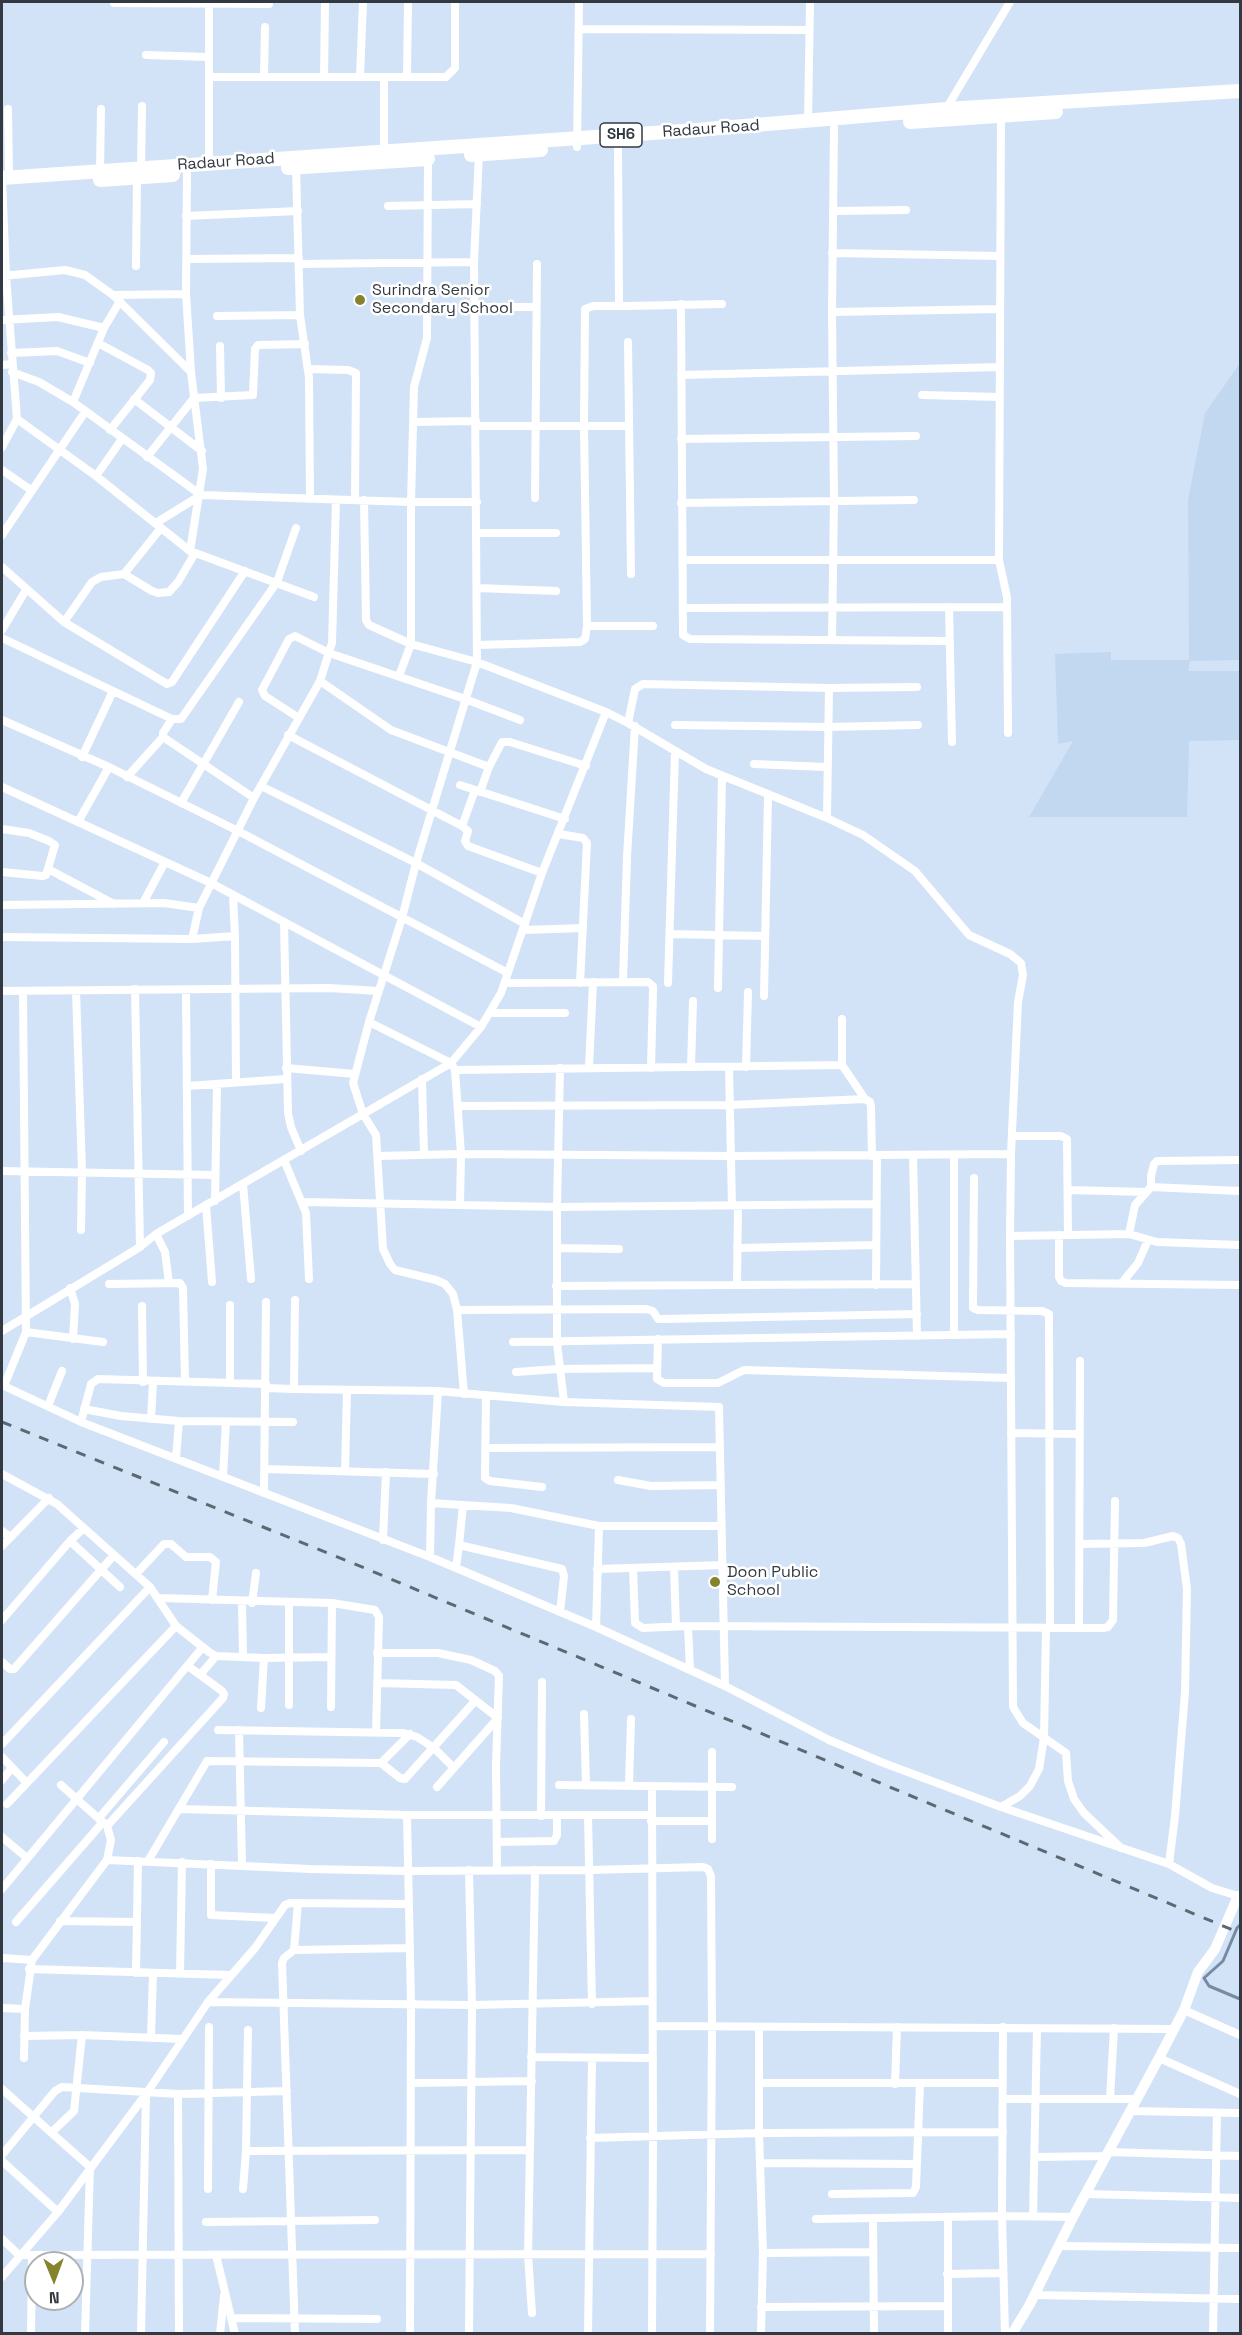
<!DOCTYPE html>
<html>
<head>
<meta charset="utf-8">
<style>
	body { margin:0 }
	#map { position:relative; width:1242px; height:2335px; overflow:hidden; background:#d2e3f7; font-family:"Space Grotesk",sans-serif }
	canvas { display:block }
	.frame { position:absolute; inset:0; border:3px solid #323940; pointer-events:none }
	.north { position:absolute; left:24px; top:2251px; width:60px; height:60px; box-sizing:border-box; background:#fff; border:2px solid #adb0b3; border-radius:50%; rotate:179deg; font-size:16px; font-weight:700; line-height:24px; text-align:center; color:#323940 }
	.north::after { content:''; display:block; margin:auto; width:21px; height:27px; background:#85832b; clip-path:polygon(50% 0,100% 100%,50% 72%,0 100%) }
</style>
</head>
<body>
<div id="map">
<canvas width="1242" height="2335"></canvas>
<div class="frame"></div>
<div class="north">N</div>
</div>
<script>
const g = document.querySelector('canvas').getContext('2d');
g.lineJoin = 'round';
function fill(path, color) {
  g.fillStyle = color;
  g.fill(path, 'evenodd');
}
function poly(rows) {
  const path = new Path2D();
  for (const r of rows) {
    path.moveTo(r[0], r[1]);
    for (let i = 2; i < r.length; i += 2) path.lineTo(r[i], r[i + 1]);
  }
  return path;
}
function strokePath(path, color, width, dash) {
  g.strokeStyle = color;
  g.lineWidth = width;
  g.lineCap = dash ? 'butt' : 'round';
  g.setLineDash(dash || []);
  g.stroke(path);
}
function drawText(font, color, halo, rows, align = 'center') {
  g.font = font + ' "Space Grotesk",sans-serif';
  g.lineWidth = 5;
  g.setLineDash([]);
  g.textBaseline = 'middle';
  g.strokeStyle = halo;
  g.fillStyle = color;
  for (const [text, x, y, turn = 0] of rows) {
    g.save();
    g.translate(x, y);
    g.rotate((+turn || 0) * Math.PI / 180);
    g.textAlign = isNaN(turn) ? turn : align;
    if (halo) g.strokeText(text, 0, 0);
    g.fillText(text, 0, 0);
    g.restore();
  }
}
const built = poly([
	[1240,363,1240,660,1190,661,1188,671,1240,671,1240,740,1189,741,1187,817,1029,817,1073,741,1058,744,1055,654,1111,652,1111,660,1189,660,1188,500,1205,413]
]);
const stream = poly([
	[1240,1925,1237,1928,1223,1961,1204,1978,1209,1986,1240,1999]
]);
const minor = poly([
	[209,2,209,164],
	[114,3,269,4],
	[579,29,809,30],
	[146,55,208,57],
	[209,77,446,77,455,68,455,2],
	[264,77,265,27],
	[324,77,325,2],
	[360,77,363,2],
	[384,77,384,151],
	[407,77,408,2],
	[8,109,9,177],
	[946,109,1010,2],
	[1001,116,999,560,1007,597,1008,733],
	[808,122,810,2],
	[618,144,619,303,621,306,626,306,722,304],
	[577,147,579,2],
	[296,167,300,315,309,378,310,499],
	[141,168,142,106],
	[100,171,101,109],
	[187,174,186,294,191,372],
	[388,206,477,204],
	[833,211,906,210],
	[186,216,298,211],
	[832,253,1000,256],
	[187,259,299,258],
	[299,264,474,262],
	[136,266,137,178],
	[2,276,65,270,85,275,113,295,191,372,203,469,190,551],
	[113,295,186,294],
	[681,304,683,635,690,639,948,641],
	[475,307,536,307],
	[832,312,1000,309],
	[217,316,300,315],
	[2,320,58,317,104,328],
	[628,342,631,574],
	[98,343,148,370,151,373,150,380,110,430],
	[220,346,221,398],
	[11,353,57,351,90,363],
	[2,365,12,364],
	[308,369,348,370,356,373,355,500],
	[12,372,39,382,73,402,201,495,156,523],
	[681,375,1000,367],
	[922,395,1000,397],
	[134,399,202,451],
	[73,402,104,328,120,301],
	[17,419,96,476,190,551,314,597],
	[413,422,476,421],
	[476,426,628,426],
	[681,439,916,436],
	[2,447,17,419,6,276,2,178],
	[147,457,194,398,253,395,255,349,258,345,305,344],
	[2,470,31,490],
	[96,476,122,439],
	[201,495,411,502,477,502],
	[535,498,537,264],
	[364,500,366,620,369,625,411,644,477,662,606,712,628,723,706,769,827,818,863,835,915,871,969,935,1010,954,1021,963,1023,975,1018,1002,1011,1154,1010,1236,1013,1707,1023,1723,1066,1753,1068,1781,1074,1799,1084,1813,1121,1848],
	[681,503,914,500],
	[477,533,556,533],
	[2,535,85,412],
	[683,560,999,560],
	[2,567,64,622,167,684,172,682,245,571],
	[124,574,152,591,158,593,169,592,178,582,195,553],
	[477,588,556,591],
	[949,607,952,742],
	[683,608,1007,607],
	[64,622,92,582,101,577,124,574,161,528],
	[587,626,653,626],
	[2,630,26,590],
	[2,638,172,719,181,719,277,582,296,528],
	[832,640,834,500,832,312,834,128],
	[478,645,580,642,585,639,587,626,584,426,585,309,593,306,621,306],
	[399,676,411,644,411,502,414,387,427,338,428,159],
	[320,681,391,730,489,767],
	[299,718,265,696,262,690,289,639,295,636,329,653,465,699,520,720],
	[172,719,163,733,163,737,254,798],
	[2,720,109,767,238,831,508,973],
	[628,723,635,689,643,684,829,688,917,687],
	[675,725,827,727,918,725],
	[288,735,462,826,468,831,465,841,468,846,542,873],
	[82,757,113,691],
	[754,764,826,767],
	[127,777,163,737],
	[460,785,565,819],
	[261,786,416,863,525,924],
	[2,787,211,883,481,1027],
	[480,792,489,767,502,742,510,742,586,766],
	[181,803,239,702],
	[827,818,829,688],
	[78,822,109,767],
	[462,826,475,790],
	[2,829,29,833,49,841,55,845,46,875,43,876,2,872],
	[559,834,583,838,587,843,580,983],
	[48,869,114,904],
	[233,895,235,936,236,1082],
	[143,903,165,862],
	[2,905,164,903,199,908],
	[284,922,288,1113,291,1127,301,1151],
	[524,930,583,928],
	[670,934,765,936],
	[2,937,192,939,235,936],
	[192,939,199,908,254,798,320,681,332,643,336,500],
	[623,981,627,857,635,726],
	[505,983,648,982,653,986,653,990,651,1068],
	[668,983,675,751],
	[718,988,722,776],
	[135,989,140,1247],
	[186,990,188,1216],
	[2,991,329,988,378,991],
	[76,991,82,1171,81,1230],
	[764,996,768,796],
	[490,1013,565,1013],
	[842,1019,842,1065,865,1099],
	[369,1022,451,1063,455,1070,842,1065],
	[691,1067,693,1001],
	[729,1067,732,1206],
	[746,1067,748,992],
	[286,1068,355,1074],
	[560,1068,557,1207,876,1204],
	[589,1068,593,982],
	[455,1070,461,1154,460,1205,557,1207,557,1343,564,1402],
	[422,1079,424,1155],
	[187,1086,286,1079],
	[459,1106,730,1105,865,1099,870,1102,871,1107,872,1156],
	[1012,1136,1061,1136,1067,1139,1068,1235],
	[913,1155,917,1336],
	[954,1155,954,1335],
	[378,1156,461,1154,731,1156,1011,1154],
	[284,1160,306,1213,309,1279],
	[2,1171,214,1175],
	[974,1178,973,1308,978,1310,1042,1311,1049,1314,1050,1628],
	[243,1184,251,1279],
	[1151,1187,1240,1191],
	[1068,1190,1146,1192],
	[215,1201,217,1085],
	[303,1202,460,1205],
	[206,1205,212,1282],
	[156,1234,165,1252,169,1283],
	[1129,1234,1135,1205,1151,1187,1151,1176,1154,1164,1157,1161,1240,1160],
	[1059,1235,1059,1277,1061,1281,1066,1283,1240,1285],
	[1010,1236,1129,1234,1157,1242,1240,1245],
	[557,1248,619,1249],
	[737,1248,876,1245],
	[109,1284,180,1283,183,1288,185,1381],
	[1121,1284,1138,1263,1148,1240],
	[737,1285,738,1206],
	[876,1285,877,1156],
	[556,1286,916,1284],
	[70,1288,75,1304,73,1339],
	[230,1305,230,1382],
	[142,1306,143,1382],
	[457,1310,646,1309,653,1311,658,1319,662,1319,917,1314],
	[2,1331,140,1247,156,1234,451,1063,481,1027,501,993,542,873,606,712],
	[26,1332,103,1342],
	[658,1339,657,1379,664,1383,718,1383,744,1370,1010,1378],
	[513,1342,1011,1334],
	[516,1372,558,1369,657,1368],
	[2,1385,81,1422,430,1557,596,1627,725,1686,829,1740,881,1762,1001,1807,1169,1864,1212,1888,1238,1896],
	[4,1386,26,1332,23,992],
	[265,1388,294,1389,295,1300],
	[294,1389,438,1391,564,1402,719,1407,725,1686],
	[464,1394,457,1310,453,1294,445,1284,436,1280,395,1270,390,1264,383,1249,376,1135,363,1114,353,1083,369,1022,402,918,416,863,477,662,474,262,479,154],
	[486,1396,485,1478,490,1481,542,1487],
	[48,1406,62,1371],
	[84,1409,121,1416,179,1421,293,1422],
	[151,1419,153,1382],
	[81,1422,91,1384,98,1379,266,1384],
	[1011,1433,1080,1434],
	[486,1448,720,1447],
	[176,1458,179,1421],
	[265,1469,434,1474],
	[345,1471,347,1390],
	[2,1474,57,1504,150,1587,176,1626,209,1652,216,1656,264,1658,330,1657],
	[223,1476,226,1422],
	[618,1480,651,1486,721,1485],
	[264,1493,266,1302],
	[431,1503,511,1508,599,1526,721,1526],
	[463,1505,459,1545,562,1569,564,1576,560,1612],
	[2,1531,10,1537],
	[383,1540,386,1472],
	[70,1541,120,1587],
	[1079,1544,1144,1543,1173,1536,1178,1538,1181,1544,1187,1589,1185,1692,1175,1816,1169,1864],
	[2,1546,49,1498],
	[430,1557,431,1503,438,1391],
	[674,1567,676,1626],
	[456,1568,459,1545],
	[633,1568,635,1623,643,1628,688,1626,1103,1628,1108,1627,1113,1620,1115,1501],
	[597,1569,723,1565],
	[136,1574,164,1544,171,1544,186,1557,210,1557,216,1562,212,1600],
	[159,1598,332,1603,375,1610,379,1617,376,1733],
	[242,1602,243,1657],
	[252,1603,256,1573],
	[2,1620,70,1541,84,1528],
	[688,1626,690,1670],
	[596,1627,599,1526],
	[1079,1628,1080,1361],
	[377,1653,438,1653,471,1660,495,1671,499,1676,496,1765,497,1870],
	[2,1662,10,1669,14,1669,114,1555],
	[200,1675,216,1656],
	[377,1683,456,1685,498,1718,437,1787],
	[289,1705,289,1603],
	[331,1707,332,1603],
	[261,1708,264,1658],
	[584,1714,586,1785],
	[218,1730,403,1733,417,1737,434,1748,453,1767],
	[239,1730,242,1865],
	[2,1744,150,1587],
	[2,1757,27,1783],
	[381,1763,410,1734],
	[2,1780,12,1768],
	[559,1785,732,1787],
	[629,1786,631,1719],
	[7,1804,176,1626],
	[1001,1807,1020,1796,1030,1786,1039,1769,1044,1738,1046,1628],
	[179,1809,407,1815,651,1815],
	[407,1815,411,2003,410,2334],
	[541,1816,542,1682],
	[588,1816,592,2004],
	[99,1818,164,1742],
	[651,1821,712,1821],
	[107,1826,223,1698,224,1694,222,1691,188,1666],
	[2,1837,27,1858],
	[712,1839,712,1752],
	[497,1842,554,1841,557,1835,557,1816],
	[107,1860,310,1869,409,1871,590,1870,703,1867,708,1869,711,1876,712,2027,710,2334],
	[148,1861,207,1761,381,1763,400,1778,405,1779,475,1701],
	[211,1864,211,1915,275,1918],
	[469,1870,472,2005,469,2334],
	[2,1889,202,1648],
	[60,1921,137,1922],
	[16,1922,103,1822],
	[294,1950,410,1948],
	[2,1958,32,1960],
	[29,1969,230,1975],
	[136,1973,138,1861],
	[180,1974,182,1862],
	[208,2002,472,2005,652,2001],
	[2,2008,25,2009],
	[1184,2010,1240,2035],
	[653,2026,1173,2029],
	[759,2027,759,2133,763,2253,761,2334],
	[1003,2027,1002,2216,1005,2334],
	[24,2036,82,2035,182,2039],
	[151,2038,153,1973],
	[531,2057,653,2058],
	[24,2058,25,2009,32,1960,107,1860,111,1840,107,1826,61,1785],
	[1159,2058,1240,2094],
	[411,2083,532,2081],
	[759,2083,1002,2083],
	[895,2084,897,2027],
	[2,2089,90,2167,85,2334],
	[178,2094,179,2334],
	[1004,2099,1137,2099],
	[1110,2099,1114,2028],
	[1130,2111,1240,2113],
	[52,2132,74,2111,82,2035],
	[590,2138,759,2133,1003,2132],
	[246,2151,529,2150],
	[1109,2152,1240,2156],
	[2,2155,55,2091,62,2087,178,2094,287,2091],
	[1035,2157,1106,2156],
	[2,2161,58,2212],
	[760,2163,916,2164],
	[208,2189,209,2027],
	[243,2189,246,2151,248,2030],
	[832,2194,913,2193,916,2187,920,2084],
	[1085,2194,1240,2198],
	[1033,2217,1037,2028],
	[816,2219,1002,2216,1073,2217],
	[873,2219,874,2334],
	[206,2222,375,2220],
	[2,2239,19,2255,711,2254],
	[1058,2246,1240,2248],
	[763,2253,873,2252],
	[216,2255,235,2334],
	[947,2274,1003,2273],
	[2,2277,58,2212,146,2094,208,2002,255,1948,285,1905,290,1903,409,1904],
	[1034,2295,1240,2299],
	[761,2307,947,2306],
	[532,2313,528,2255,535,1870],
	[232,2318,377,2319],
	[31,2334,32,2255],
	[141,2334,146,2094],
	[220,2334,224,2296],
	[295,2334,282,1963,284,1958,294,1950,298,1903],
	[588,2334,592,2058],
	[652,2334,653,2137,652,1786],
	[948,2334,948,2217],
	[1213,2334,1217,2113]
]);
const tertiary = poly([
	[1012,2334,1030,2304,1073,2217,1159,2058,1184,2010,1198,1972,1215,1949,1238,1896,1240,1897]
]);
const primary = poly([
	[910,122,1056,112],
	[471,155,541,150],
	[288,168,428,159],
	[2,178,696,130,946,109,1240,91],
	[100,180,173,175]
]);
const rail = poly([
	[2,1422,350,1562,1240,1933]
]);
const markers = [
	[360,300,6,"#85832b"],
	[715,1582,6,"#85832b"]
];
const shields = [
	[621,135,42]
];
const shieldNames = [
	["SH6",621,135]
];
const streetNames = [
	["Radaur Road",711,129,-4],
	["Radaur Road",226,162,-4]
];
const poiNames = [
	["Surindra Senior",372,291],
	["Secondary School",372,309],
	["Doon Public",727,1573],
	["School",727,1591]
];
fill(built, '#c2d8f1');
strokePath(stream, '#768ba2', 3);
strokePath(minor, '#fff', 8);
strokePath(tertiary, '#fff', 10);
strokePath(primary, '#fff', 14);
strokePath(rail, '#5e6872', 3, [10, 10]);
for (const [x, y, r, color] of markers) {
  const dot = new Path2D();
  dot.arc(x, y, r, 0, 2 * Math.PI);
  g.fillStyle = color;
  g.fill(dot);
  strokePath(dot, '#fff', 2);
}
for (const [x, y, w] of shields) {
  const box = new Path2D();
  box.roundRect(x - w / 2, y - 12, w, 24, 4.5);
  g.fillStyle = '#fff';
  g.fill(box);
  strokePath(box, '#323940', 1.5);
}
drawText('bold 15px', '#323940', null, shieldNames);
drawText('16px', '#323940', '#fff', streetNames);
drawText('16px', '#323940', '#fff', poiNames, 'left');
</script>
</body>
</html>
